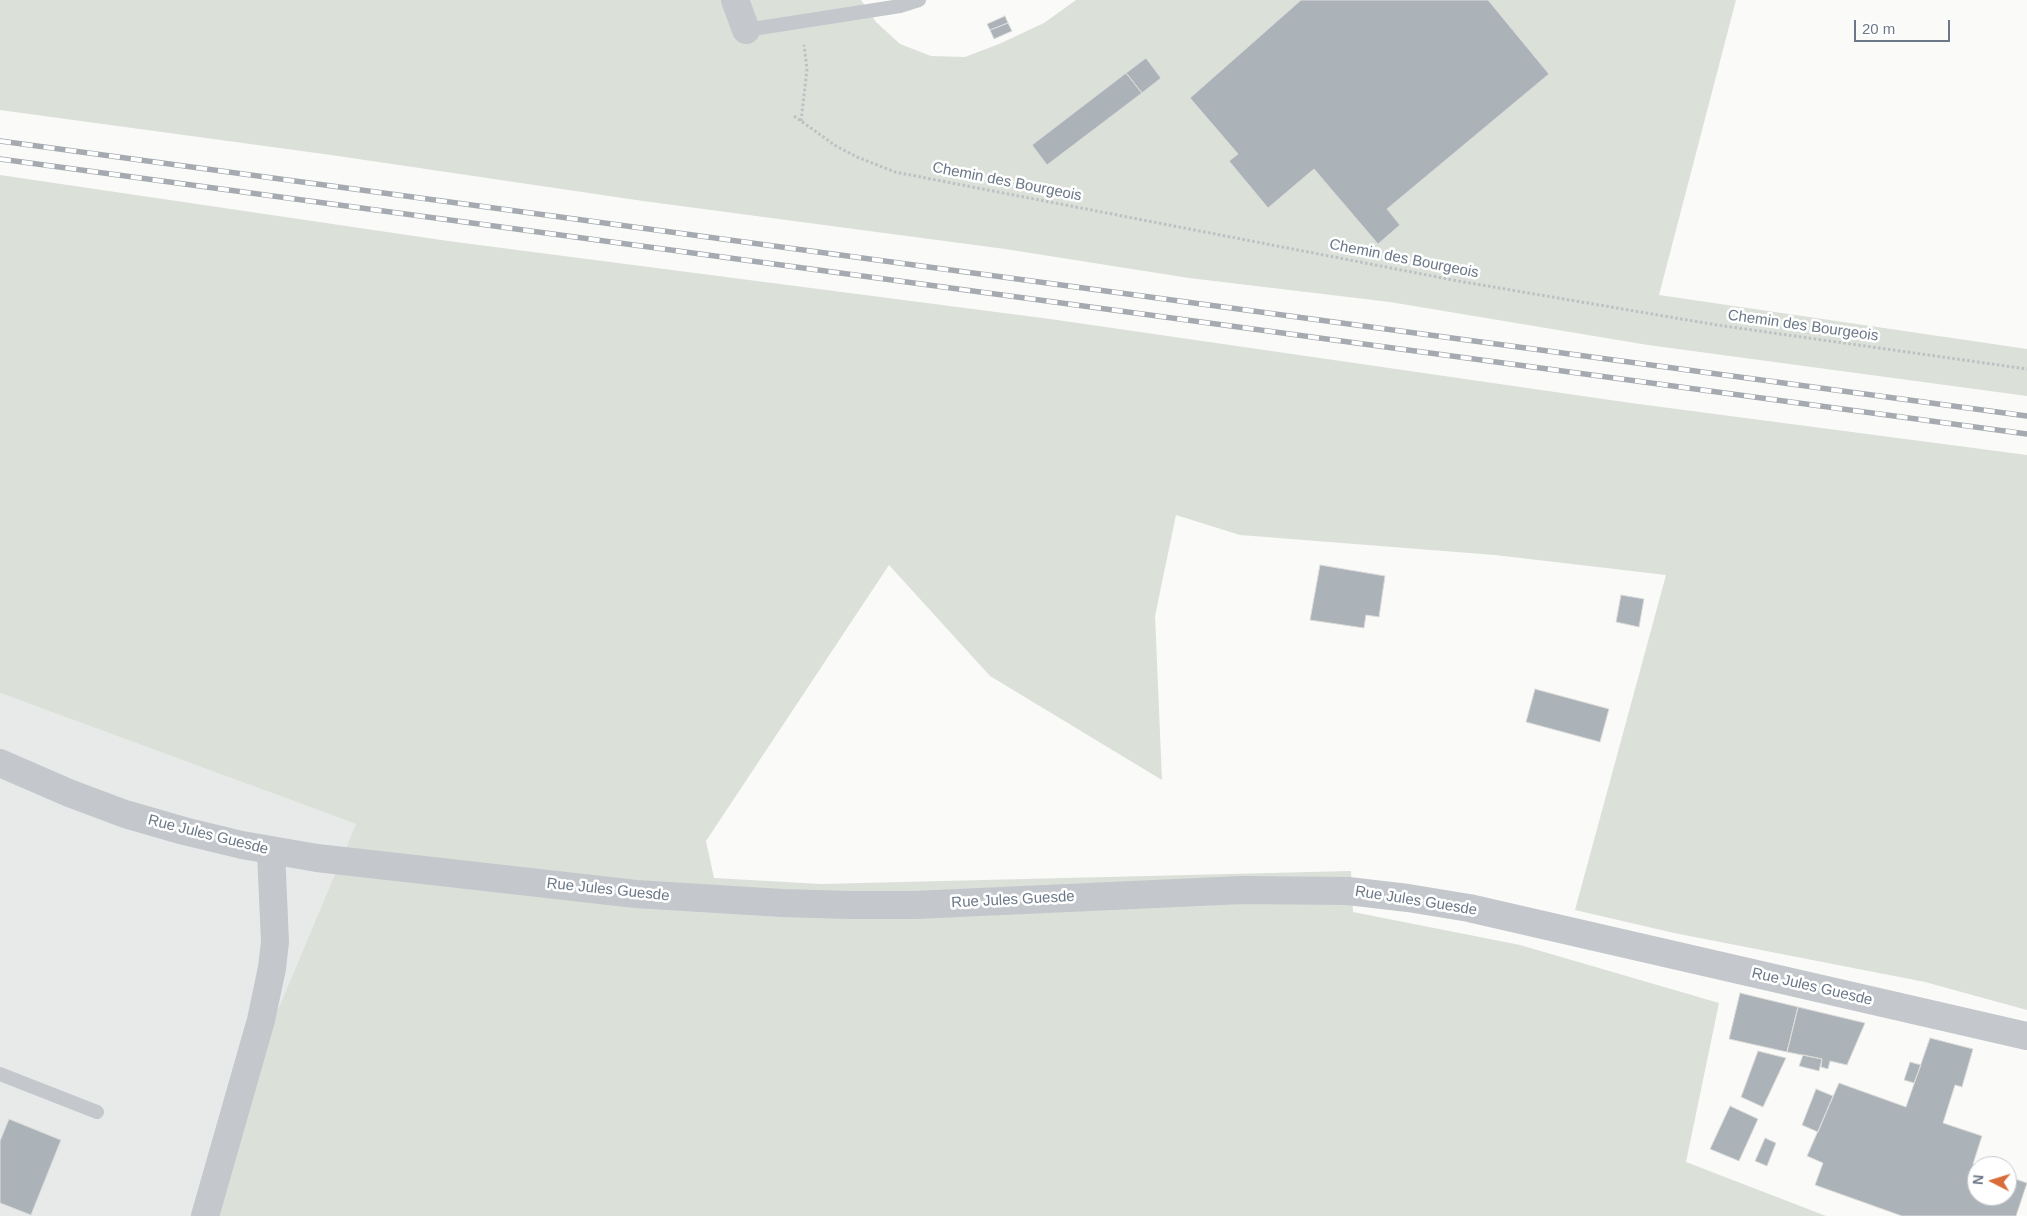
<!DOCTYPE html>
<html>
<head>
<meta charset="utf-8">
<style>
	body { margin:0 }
	#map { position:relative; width:2027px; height:1216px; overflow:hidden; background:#fafaf8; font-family:Helvetica,sans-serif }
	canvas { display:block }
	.north { position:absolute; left:1967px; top:1156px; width:50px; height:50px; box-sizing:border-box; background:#fff; border:1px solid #c4c9cf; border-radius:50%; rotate:275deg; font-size:14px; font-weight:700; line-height:20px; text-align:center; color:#6b7887 }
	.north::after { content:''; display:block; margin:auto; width:18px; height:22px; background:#d86c3a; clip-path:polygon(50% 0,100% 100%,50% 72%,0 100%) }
	.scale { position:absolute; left:1854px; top:20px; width:96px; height:22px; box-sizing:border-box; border:2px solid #6b7887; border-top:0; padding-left:6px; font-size:15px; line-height:18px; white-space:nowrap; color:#6b7887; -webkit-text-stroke:4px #fff; paint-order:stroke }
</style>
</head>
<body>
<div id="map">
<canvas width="2027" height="1216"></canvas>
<div class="north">N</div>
<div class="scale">20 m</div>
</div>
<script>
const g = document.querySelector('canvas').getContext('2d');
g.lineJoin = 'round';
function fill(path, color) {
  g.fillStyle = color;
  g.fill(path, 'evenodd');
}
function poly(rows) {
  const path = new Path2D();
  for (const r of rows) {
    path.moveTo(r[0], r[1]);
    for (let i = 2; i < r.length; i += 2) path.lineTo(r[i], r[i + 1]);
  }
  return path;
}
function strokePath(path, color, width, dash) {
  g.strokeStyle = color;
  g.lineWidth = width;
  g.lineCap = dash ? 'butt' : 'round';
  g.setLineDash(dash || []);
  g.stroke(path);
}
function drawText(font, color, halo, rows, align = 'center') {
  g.font = font + ' Helvetica,sans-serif';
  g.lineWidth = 5;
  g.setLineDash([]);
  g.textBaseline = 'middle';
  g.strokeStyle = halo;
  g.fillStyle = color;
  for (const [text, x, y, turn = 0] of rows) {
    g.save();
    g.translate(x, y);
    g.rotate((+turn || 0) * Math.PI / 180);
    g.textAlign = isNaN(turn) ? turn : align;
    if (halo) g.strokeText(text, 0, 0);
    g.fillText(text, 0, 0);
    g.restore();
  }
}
const built = poly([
	[0,693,356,824,191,1216,0,1216]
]);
const green = poly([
	[0,0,861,0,876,22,900,44,931,56,965,57,999,44,1044,23,1076,0,1736,0,1659,295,2027,349,2027,396,1648,345,1390,302,1189,278,1005,249,643,201,331,155,0,110],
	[0,175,448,241,1050,319,1631,403,2027,455,2027,1010,1925,982,1674,933,1575,910,1666,575,1495,555,1240,535,1176,515,1155,616,1162,780,990,676,889,565,706,841,714,878,821,884,1351,871,1353,912,1520,945,1719,1003,1686,1162,1826,1216,191,1216,356,824,0,693]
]);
const building = poly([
	[1301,0,1488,0,1549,74,1387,209,1400,225,1378,244,1314,169,1268,208,1229,161,1238,154,1190,98,1301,0],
	[1005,16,1008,23,990,30,987,24,1005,16],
	[1008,23,1012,31,994,39,990,30,1008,23],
	[1146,58,1161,78,1142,93,1126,73,1146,58],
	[1126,73,1142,93,1047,165,1032,145,1126,73],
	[1320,565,1385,576,1379,617,1366,615,1364,628,1310,620,1320,565],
	[1621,595,1644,599,1639,627,1616,622,1621,595],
	[1535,689,1609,709,1600,742,1526,722,1535,689],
	[1740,993,1798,1007,1787,1052,1729,1039,1740,993],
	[1798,1007,1865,1023,1847,1065,1830,1061,1828,1069,1821,1067,1822,1059,1787,1052,1798,1007],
	[1930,1038,1973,1049,1962,1087,1955,1085,1943,1123,1982,1136,1973,1164,1979,1166,1977,1166,1977,1196,2007,1196,2007,1176,2027,1183,2016,1216,1902,1216,1815,1185,1823,1163,1807,1156,1839,1083,1906,1107,1930,1038],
	[1758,1051,1786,1058,1763,1107,1741,1097,1758,1051],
	[1803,1055,1822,1059,1819,1071,1799,1066,1803,1055],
	[1910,1062,1921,1065,1914,1083,1904,1080,1910,1062],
	[1816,1089,1833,1096,1818,1132,1802,1125,1816,1089],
	[1730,1106,1758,1119,1739,1161,1710,1149,1730,1106],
	[9,1119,61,1140,31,1215,0,1203,0,1141,9,1119],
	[1765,1138,1776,1143,1767,1166,1755,1161,1765,1138]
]);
const path = poly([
	[794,116,836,146,857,157,895,172,1458,281,1717,325,2027,369],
	[801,121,807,69,804,45]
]);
const service = poly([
	[746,30,900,6,919,0],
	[0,1074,97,1112]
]);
const minor = poly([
	[735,0,746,30],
	[0,763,69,793,125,814,184,831,242,845,317,858,636,894,782,903,850,905,915,905,1242,890,1348,891,1408,898,1469,908,2027,1036],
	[205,1216,261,1020,272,968,275,942,271,851]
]);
const rail = poly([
	[0,141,2027,416],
	[0,159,2027,434]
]);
const streetNames = [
	["Chemin des Bourgeois",1007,182,11],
	["Chemin des Bourgeois",1404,259,11],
	["Chemin des Bourgeois",1803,326,8],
	["Rue Jules Guesde",208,835,14],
	["Rue Jules Guesde",608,890,6],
	["Rue Jules Guesde",1013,900,-3],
	["Rue Jules Guesde",1416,901,9],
	["Rue Jules Guesde",1812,987,13]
];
fill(built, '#e8e9e9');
fill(green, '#dbe0d9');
fill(building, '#abb2b8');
strokePath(building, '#dcdcda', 1);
strokePath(path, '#bec0c3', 3, [2.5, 2.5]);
strokePath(service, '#c4c7cb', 14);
strokePath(minor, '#c4c7cb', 28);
strokePath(rail, '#a5aab0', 5.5);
strokePath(rail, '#fff', 4, [11]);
drawText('15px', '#6b7887', '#fff', streetNames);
</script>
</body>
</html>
